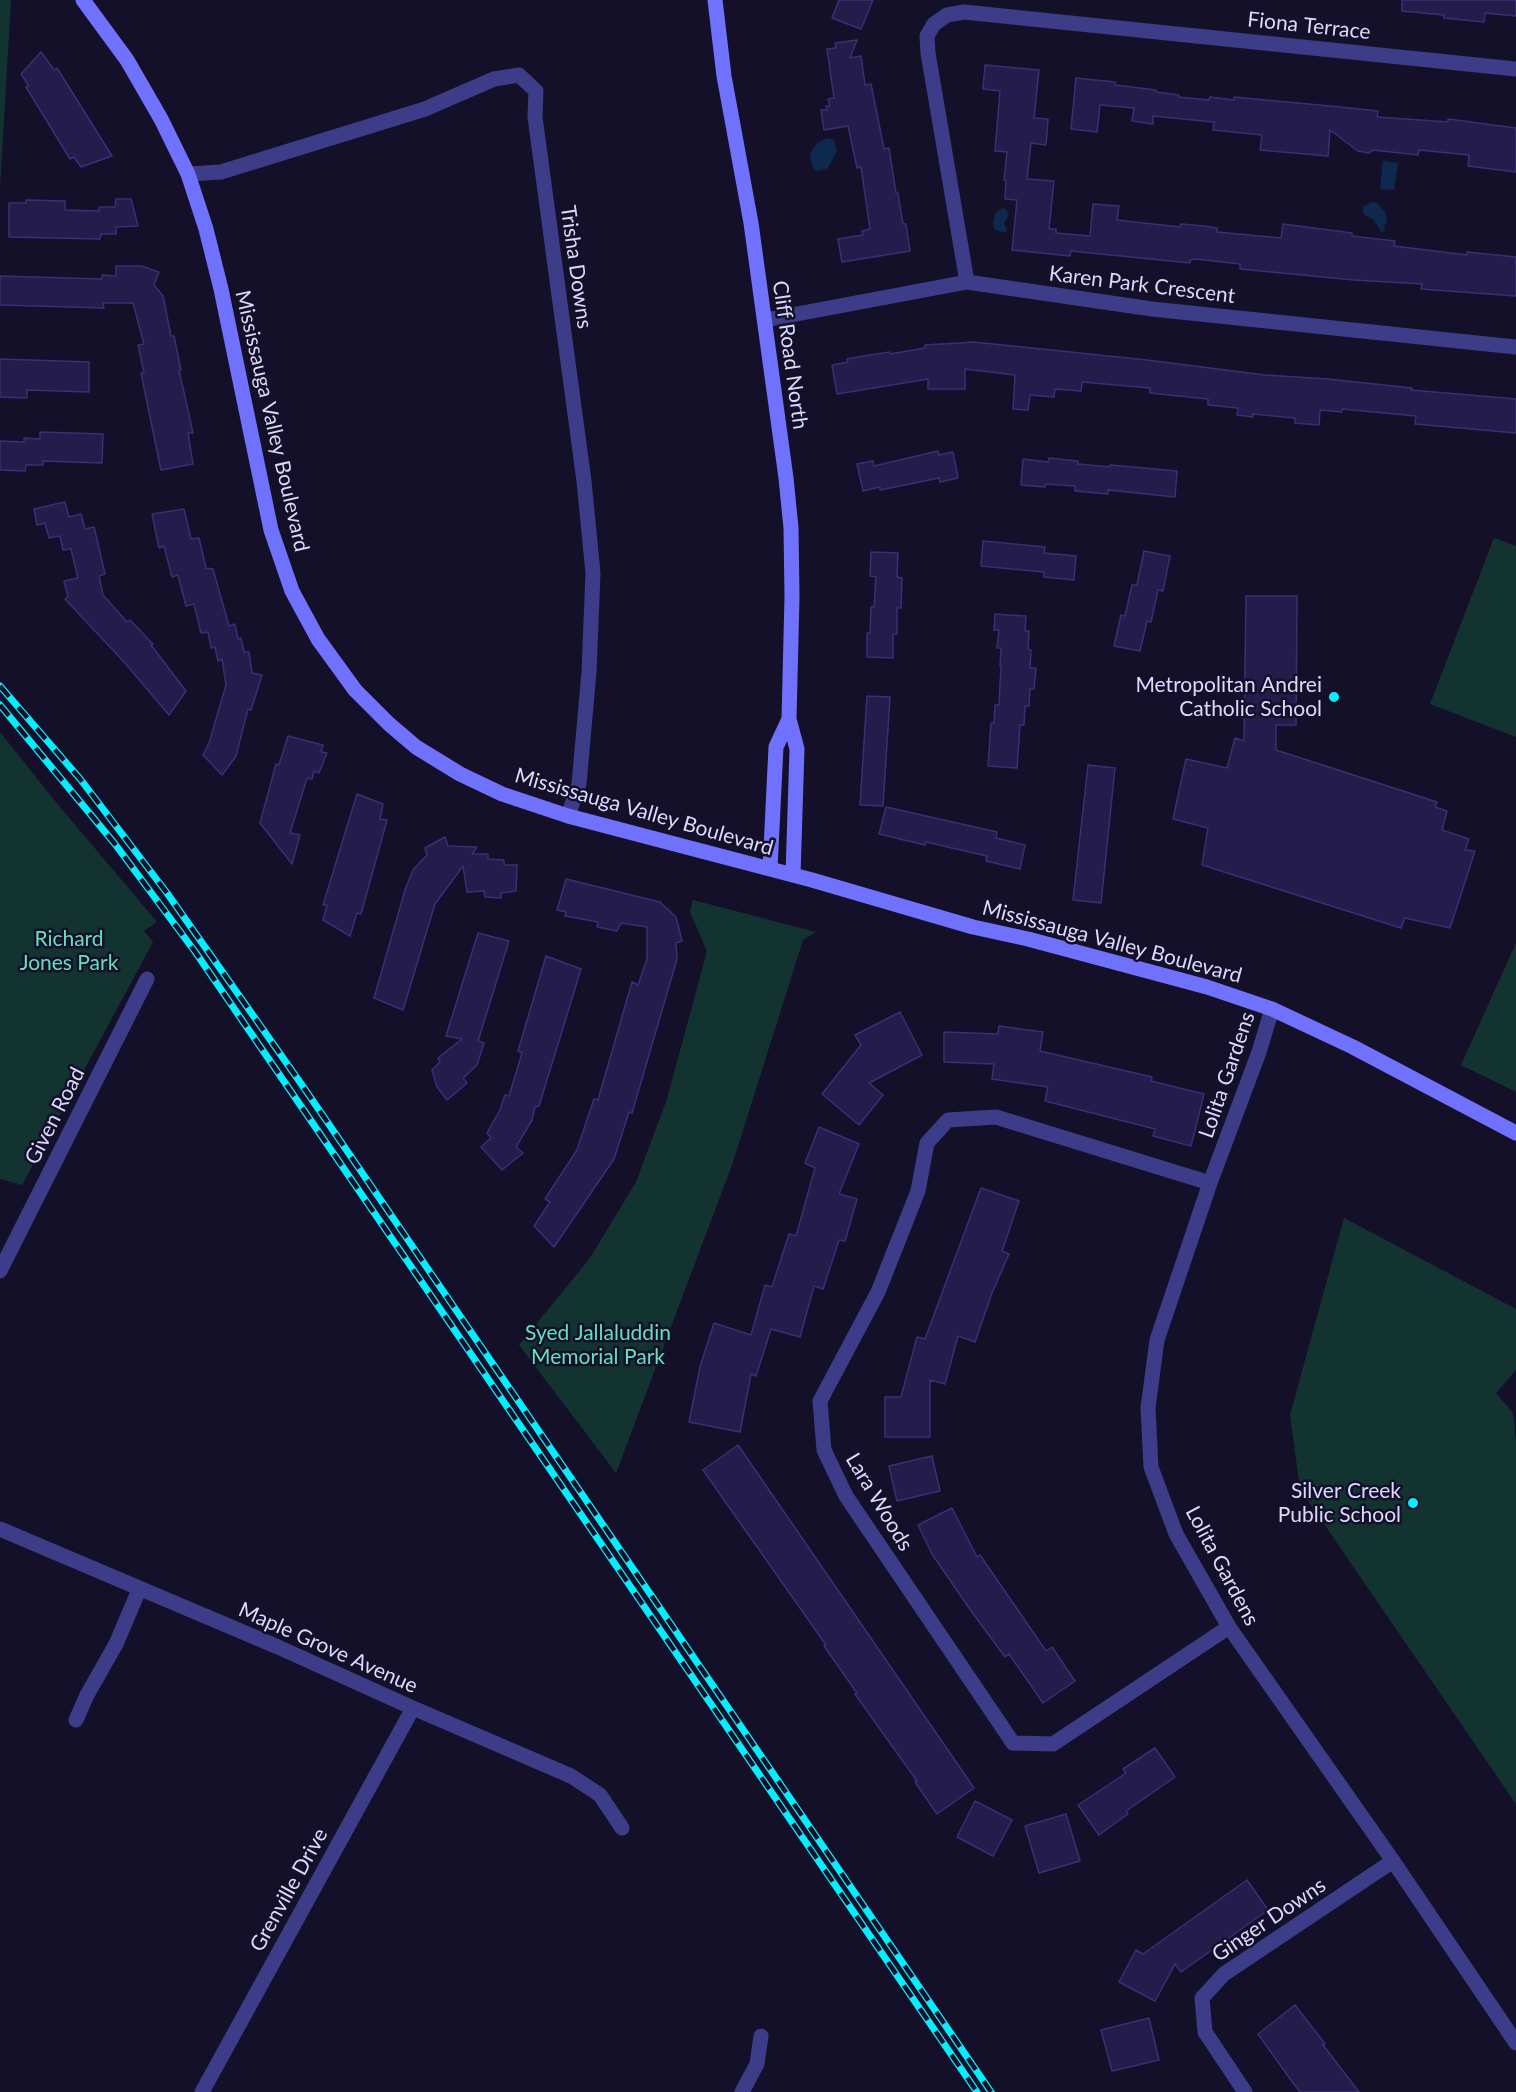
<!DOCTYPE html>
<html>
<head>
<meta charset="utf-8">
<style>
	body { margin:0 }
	canvas { display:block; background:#141029 }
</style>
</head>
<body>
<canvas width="1516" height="2092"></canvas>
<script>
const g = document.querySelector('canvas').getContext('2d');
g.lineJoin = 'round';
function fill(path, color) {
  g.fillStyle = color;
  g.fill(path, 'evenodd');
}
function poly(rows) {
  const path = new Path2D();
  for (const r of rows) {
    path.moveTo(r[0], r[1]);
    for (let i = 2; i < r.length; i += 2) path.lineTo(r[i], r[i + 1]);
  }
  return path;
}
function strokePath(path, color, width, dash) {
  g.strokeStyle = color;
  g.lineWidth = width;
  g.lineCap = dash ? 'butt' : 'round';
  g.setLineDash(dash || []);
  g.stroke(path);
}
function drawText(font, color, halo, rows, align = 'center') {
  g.font = font + ' Lato,sans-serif';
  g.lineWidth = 5;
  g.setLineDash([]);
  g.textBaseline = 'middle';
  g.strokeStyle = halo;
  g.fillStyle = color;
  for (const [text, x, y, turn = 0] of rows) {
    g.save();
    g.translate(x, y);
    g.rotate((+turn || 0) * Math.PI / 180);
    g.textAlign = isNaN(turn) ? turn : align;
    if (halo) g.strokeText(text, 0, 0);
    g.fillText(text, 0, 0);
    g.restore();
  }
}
const green = poly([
	[0,0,11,0,0,187],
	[1494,538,1516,546,1516,737,1430,704],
	[0,732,55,801,157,922,144,931,153,942,22,1185,0,1179],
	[693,900,816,932,803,940,732,1165,616,1473,519,1345,590,1258,636,1182,667,1099,707,951,690,912],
	[1516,943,1516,1092,1461,1065],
	[1344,1218,1516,1309,1516,1370,1496,1393,1513,1413,1516,1442,1516,1804,1300,1489,1290,1415]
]);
const water = poly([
	[828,138,834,140,837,151,828,168,819,171,814,170,810,159,811,152,817,143],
	[1383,161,1398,163,1394,190,1380,189],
	[1372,202,1377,203,1385,212,1387,221,1384,227,1385,231,1381,232,1374,220,1366,216,1363,213,1363,207],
	[1003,208,1006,209,1009,214,1004,224,1007,229,1005,233,995,230,993,226,995,213]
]);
const building = poly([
	[839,0,873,0,861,29,832,18,839,0],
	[1402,0,1516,0,1516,16,1485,13,1484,22,1444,18,1444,15,1402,11,1402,0],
	[857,40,850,58,861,56,865,85,871,84,884,149,889,148,896,193,898,193,903,224,906,224,910,251,842,262,838,239,863,235,862,231,870,229,861,167,857,168,848,126,824,130,821,110,827,110,826,106,830,106,828,99,834,98,827,49,836,48,835,43,857,40],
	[41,52,54,70,57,68,112,156,81,167,74,157,70,159,26,87,29,86,21,74,41,52],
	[985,65,1039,70,1034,118,1048,119,1046,145,1031,143,1027,179,1054,181,1049,229,1056,229,1056,233,1090,236,1093,204,1119,206,1117,220,1180,227,1181,224,1204,226,1217,228,1217,232,1281,238,1283,224,1352,233,1352,236,1395,241,1394,246,1467,255,1467,252,1516,257,1516,296,1421,289,1422,284,1406,283,1354,280,1240,269,1240,264,1196,259,1190,260,1190,263,1071,251,1070,256,1012,250,1017,200,1005,199,1006,180,1004,180,1007,152,995,151,1000,91,983,89,985,65],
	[1076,78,1115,82,1115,85,1156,90,1156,92,1179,95,1178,97,1209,100,1210,97,1234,100,1234,97,1340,107,1378,111,1377,117,1448,122,1448,119,1516,128,1516,172,1468,166,1469,155,1419,150,1418,155,1373,150,1369,153,1358,151,1330,130,1328,156,1260,150,1262,135,1213,130,1214,122,1153,116,1153,124,1132,121,1134,108,1100,105,1097,132,1071,129,1076,78],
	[116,199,131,199,138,226,116,227,116,234,101,234,100,239,9,237,9,203,26,203,26,200,65,201,65,210,99,211,99,207,115,207,116,199],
	[116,266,141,266,159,272,154,285,163,296,171,336,174,336,181,370,179,370,193,433,188,433,193,464,161,470,141,373,144,373,138,345,144,344,133,303,103,303,104,308,0,305,0,276,102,279,102,275,116,276,116,266],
	[974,342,1147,360,1265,375,1328,379,1412,388,1411,390,1516,399,1516,433,1415,424,1416,416,1342,409,1342,412,1320,410,1319,425,1295,423,1295,418,1253,414,1253,417,1237,415,1238,408,1208,405,1208,399,1150,393,1150,388,1082,382,1081,391,1055,389,1054,397,1030,395,1028,410,1013,409,1015,375,965,369,965,389,928,389,928,379,837,394,832,365,848,362,847,359,870,355,890,352,890,354,925,348,925,345,974,342],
	[0,359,89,362,89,392,27,390,27,398,0,397,0,359],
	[40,432,103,434,102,463,43,461,43,465,26,465,25,471,0,470,0,441,24,442,24,438,40,439,40,432],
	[938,451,939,455,953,452,958,478,940,482,939,478,880,490,880,487,863,491,857,464,873,461,874,466,938,451],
	[1049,458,1078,461,1078,464,1110,467,1110,465,1177,471,1175,497,1108,490,1108,494,1075,491,1075,486,1046,484,1045,487,1021,485,1023,459,1048,462,1049,458],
	[65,502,69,517,81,514,85,529,94,527,105,574,99,576,103,595,127,622,130,620,153,644,151,645,186,691,169,715,125,663,65,599,68,597,64,581,78,578,71,549,63,550,60,536,49,538,45,523,37,525,34,509,65,502],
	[184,509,191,539,199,538,206,568,213,569,229,626,235,624,238,639,241,638,244,652,249,652,252,673,262,675,251,710,248,709,236,756,222,775,203,755,209,743,226,685,222,659,218,661,215,647,211,648,208,632,201,633,194,604,186,606,178,575,172,577,164,546,159,548,152,514,184,509],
	[983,541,1045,547,1044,553,1076,556,1074,580,1044,577,1044,572,981,566,983,541],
	[1144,551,1170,556,1163,591,1158,590,1151,622,1147,621,1140,651,1114,646,1121,615,1125,616,1132,585,1137,585,1144,551],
	[871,552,898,553,897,577,902,578,901,608,897,608,897,634,893,634,893,658,867,657,867,633,870,633,871,607,874,607,876,577,870,576,871,552],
	[1246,596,1297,596,1296,725,1276,725,1276,750,1437,802,1435,807,1447,811,1442,830,1469,839,1465,850,1475,851,1450,928,1405,918,1401,928,1202,865,1208,828,1173,819,1186,759,1227,768,1235,738,1244,741,1246,596],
	[995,614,1026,616,1025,631,1029,631,1028,649,1031,650,1030,668,1036,668,1034,689,1030,689,1029,706,1025,706,1024,725,1020,725,1017,768,988,766,991,723,994,723,995,705,999,705,1001,666,1000,666,1001,648,997,648,999,630,994,630,995,614],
	[867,696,890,697,883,806,860,805,867,696],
	[288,736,323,745,321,752,327,753,319,773,314,771,312,779,307,778,290,833,300,835,292,864,260,823,276,764,279,765,288,736],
	[1088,765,1115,768,1101,903,1073,900,1088,765],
	[357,794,383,804,380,819,387,820,361,914,357,913,350,936,323,920,327,905,323,905,357,794],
	[886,807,997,832,996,838,1025,845,1020,869,986,861,987,856,926,842,925,845,879,834,886,807],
	[445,837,448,846,477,847,472,854,488,854,488,859,504,860,504,865,517,865,516,891,501,893,501,898,485,897,484,891,467,892,463,866,435,904,403,1010,374,998,405,890,413,870,427,855,425,848,445,837],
	[566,879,660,902,676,917,682,941,676,943,677,959,632,1113,629,1112,614,1159,554,1247,534,1226,550,1202,545,1199,577,1150,594,1099,598,1100,632,982,638,985,647,959,647,927,621,923,617,931,597,927,598,922,565,916,566,912,557,910,566,879],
	[478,933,509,941,478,1041,484,1043,477,1065,463,1078,467,1083,447,1100,437,1087,432,1070,440,1062,438,1058,462,1039,446,1036,478,933],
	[546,956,581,969,539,1106,535,1107,532,1120,516,1147,523,1153,502,1170,481,1147,491,1138,487,1133,500,1110,505,1095,509,1096,522,1053,518,1051,546,956],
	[900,1012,922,1055,869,1083,883,1095,859,1125,822,1094,861,1045,855,1035,900,1012],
	[999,1026,1043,1032,1040,1051,1152,1077,1151,1081,1204,1094,1191,1146,1153,1136,1155,1129,1045,1101,1048,1087,992,1079,994,1064,944,1062,944,1032,998,1034,999,1026],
	[819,1127,859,1144,839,1194,857,1199,845,1241,839,1240,823,1289,814,1286,800,1337,771,1329,756,1376,751,1374,740,1432,689,1422,700,1367,714,1323,751,1335,765,1285,772,1287,789,1234,796,1236,815,1168,805,1163,819,1127],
	[981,1188,1019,1201,1002,1251,1009,1254,992,1293,975,1342,958,1336,945,1384,930,1380,930,1437,885,1437,885,1397,901,1397,917,1337,925,1339,981,1188],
	[738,1445,974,1788,937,1814,915,1782,917,1781,855,1694,857,1693,824,1646,826,1645,703,1470,738,1445],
	[932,1456,940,1491,897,1501,889,1466,932,1456],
	[952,1508,977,1557,980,1555,1046,1651,1052,1647,1075,1681,1043,1703,1009,1654,1005,1657,969,1608,932,1554,918,1525,952,1508],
	[1155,1748,1175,1777,1126,1811,1128,1814,1099,1835,1078,1805,1126,1773,1123,1769,1155,1748],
	[975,1801,1012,1820,993,1856,957,1837,975,1801],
	[1066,1814,1080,1861,1039,1873,1025,1826,1066,1814],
	[1247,1880,1268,1910,1181,1972,1175,1964,1155,2001,1119,1982,1136,1950,1143,1954,1247,1880],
	[1295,2005,1325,2044,1323,2045,1359,2092,1300,2092,1293,2083,1258,2034,1295,2005],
	[1149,2018,1159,2060,1112,2071,1101,2030,1149,2018]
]);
const street = poly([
	[188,174,221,172,425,109,494,79,519,75,536,91,535,117,584,481,593,573,589,672,579,784,568,816],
	[967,282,928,53,927,36,934,24,947,15,964,12,1516,69],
	[765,320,967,282,1152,309,1516,347],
	[1272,1009,1259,1052,1210,1183,1157,1340,1148,1408,1151,1467,1176,1534,1229,1627,1393,1861,1516,2043],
	[1210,1183,996,1117,948,1120,927,1143,918,1191,878,1292,820,1401,824,1450,846,1496,1013,1743,1053,1744,1229,1627],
	[0,1271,147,979],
	[0,1529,278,1647,413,1708,571,1776,600,1795,622,1828],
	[76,1720,87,1695,116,1644,139,1590],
	[202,2092,413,1708],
	[742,2092,757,2064,761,2036],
	[1245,2092,1205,2032,1202,1998,1224,1974,1393,1861]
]);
const secondary = poly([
	[83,0,127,60,161,119,188,174,206,229,221,289,271,530,292,591,318,639,355,690,389,724,416,747,460,774,502,794,568,816,812,880,973,927,1028,939,1207,987,1272,1009,1353,1047,1516,1133],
	[715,0,724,76,751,223,786,478,791,528,792,596,789,719,797,749,793,875],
	[770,869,776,747,789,719]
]);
const rail = poly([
	[0,686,81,780,167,893,302,1085,991,2092],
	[0,705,115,844,196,953,977,2092]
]);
const markers = [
	[1334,697,6,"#06edfd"],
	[1413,1503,6,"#06edfd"]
];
const streetNames = [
	["Fiona Terrace",1309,26,6],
	["Trisha Downs",576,267,82],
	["Karen Park Crescent",1142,285,7],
	["Cliff Road North",790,355,82],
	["Mississauga Valley Boulevard",272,421,77],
	["Mississauga Valley Boulevard",644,812,16],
	["Mississauga Valley Boulevard",1112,942,15],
	["Lolita Gardens",1227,1075,-71],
	["Given Road",55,1116,-63],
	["Lara Woods",879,1502,59],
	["Lolita Gardens",1222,1566,62],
	["Maple Grove Avenue",328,1648,24],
	["Grenville Drive",289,1890,-61],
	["Ginger Downs",1269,1920,-34]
];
const poiNames = [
	["Metropolitan Andrei",1322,685],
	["Catholic School",1322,709],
	["Silver Creek",1401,1491],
	["Public School",1401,1515]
];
const parkNames = [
	["Richard",69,939],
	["Jones Park",69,963],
	["Syed Jallaluddin",598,1333],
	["Memorial Park",598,1357]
];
fill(green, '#133331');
fill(water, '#0f294e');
fill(building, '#241c4a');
strokePath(building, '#3a2f76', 1.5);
strokePath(street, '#3c3c88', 15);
strokePath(secondary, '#7072fe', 15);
strokePath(rail, '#06edfd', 7);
strokePath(rail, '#141029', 4.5, [14]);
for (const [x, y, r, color] of markers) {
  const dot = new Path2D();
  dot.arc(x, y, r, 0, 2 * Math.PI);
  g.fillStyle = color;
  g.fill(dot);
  strokePath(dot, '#141029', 2);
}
drawText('21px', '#dcd9ff', '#141029', streetNames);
drawText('21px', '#dcd9ff', '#141029', poiNames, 'right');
drawText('21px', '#63e0bd', '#141029', parkNames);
</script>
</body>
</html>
